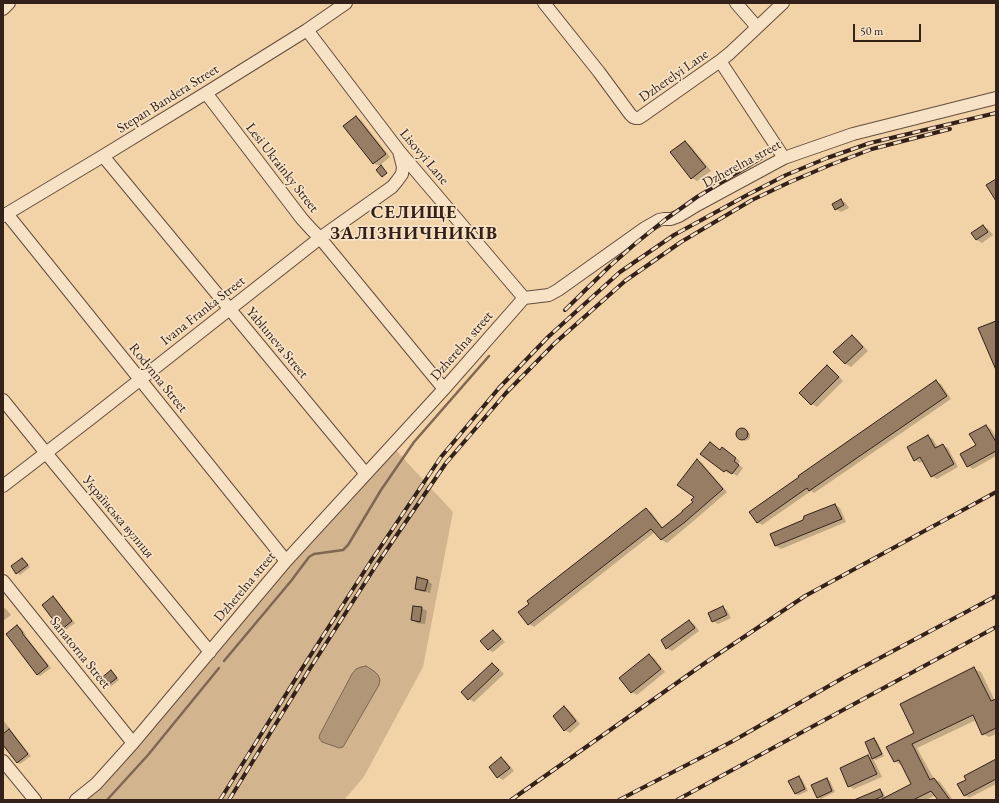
<!DOCTYPE html>
<html>
<head>
<meta charset="utf-8">
<style>
	body { margin:0 }
	#map { position:relative; width:999px; height:803px; overflow:hidden; background:#f2d2a7; font-family:"EB Garamond",serif }
	canvas { display:block }
	.frame { position:absolute; inset:0; border:4px solid #33211a; pointer-events:none }
	.scale { position:absolute; left:853px; top:24px; width:68px; height:18px; box-sizing:border-box; border:2px solid #33211a; border-top:0; padding-left:5px; font-size:12px; line-height:14px; white-space:nowrap; color:#33211a; -webkit-text-stroke:3px #f7e2c6; paint-order:stroke }
</style>
</head>
<body>
<div id="map">
<canvas width="999" height="803"></canvas>
<div class="frame"></div>
<div class="scale">50 m</div>
</div>
<script>
const g = document.querySelector('canvas').getContext('2d');
g.lineJoin = 'round';
function fill(path, color) {
  g.fillStyle = color;
  g.fill(path, 'evenodd');
}
function poly(rows) {
  const path = new Path2D();
  for (const r of rows) {
    if (r.length === 3) {
      path.moveTo(r[0] + r[2], r[1]);
      path.arc(r[0], r[1], r[2], 0, 2 * Math.PI);
      continue;
    }
    path.moveTo(r[0], r[1]);
    for (let i = 2; i < r.length; i += 2) path.lineTo(r[i], r[i + 1]);
  }
  return path;
}
function strokePath(path, color, width, dash) {
  g.strokeStyle = color;
  g.lineWidth = width;
  g.lineCap = dash ? 'butt' : 'round';
  g.setLineDash(dash || []);
  g.stroke(path);
}
function drawText(font, color, halo, rows, align = 'center') {
  g.font = font + ' "EB Garamond",serif';
  g.lineWidth = 3.5;
  g.setLineDash([]);
  g.textBaseline = 'middle';
  g.strokeStyle = halo;
  g.fillStyle = color;
  for (const [text, x, y, turn = 0] of rows) {
    g.save();
    g.translate(x, y);
    g.rotate((+turn || 0) * Math.PI / 180);
    g.textAlign = isNaN(turn) ? turn : align;
    if (halo) g.strokeText(text, 0, 0);
    g.fillText(text, 0, 0);
    g.restore();
  }
}
const green = poly([
	[392,446,453,512,423,667,367,771,363,778,344,800,76,800]
]);
const water = poly([
	[366,666,374,671,378,675,380,680,379,685,343,747,339,748,322,742,319,738,320,734,352,674,356,669,361,667,366,666]
]);
const shadow = poly([
	[356,117,361,120,390,157,379,166,374,163],
	[685,142,690,145,711,171,697,181,692,178,672,152],
	[841,200,846,203,849,208,841,212,836,209],
	[983,226,988,229,993,235,982,243,977,240,973,233],
	[852,336,857,339,868,351,851,367,846,364,835,352],
	[827,367,832,369,843,381,817,407,812,404,801,393],
	[936,382,941,384,951,399,814,493,811,491,762,525,757,522],
	[986,426,991,429,996,437,996,456,973,469,968,466],
	[743,429,750,434,750,438,748,440,745,441,737,436,736,433,738,430],
	[928,436,933,439,938,448,943,446,948,448,958,467,937,479,932,476,923,461,920,463,915,460],
	[721,450,727,451,740,461,738,464,743,468,737,476,731,472,730,474,725,471,702,454],
	[697,460,702,463,727,492,690,524,667,543,662,540,655,532,534,627,529,624,520,612,646,509,651,512,663,528,694,502,695,497],
	[835,505,840,508,846,522,781,549,776,546,771,534,804,521],
	[22,559,25,560,30,567,20,575,17,573],
	[428,581,432,584,430,593,421,591,416,589],
	[53,597,56,599,75,623,64,631,61,629],
	[3,607,6,609,11,615,3,621],
	[414,607,422,608,427,611,425,624,417,623,412,620],
	[722,607,727,610,731,618,718,624,713,621],
	[689,621,694,624,699,631,672,651,667,648],
	[17,626,21,628,26,635,25,635,51,668,40,676,37,674],
	[493,631,498,634,505,642,493,652,488,650],
	[649,655,654,658,665,672,637,695,632,692],
	[492,664,497,667,504,674,474,702,469,699],
	[974,669,981,672,995,701,996,700,996,734,989,737,983,734,976,720,917,748,934,779,940,782,953,800,939,800,936,795,926,800,891,800,913,785,902,764,901,765,895,761,915,733],
	[111,672,114,673,119,680,109,688,106,686],
	[565,707,569,710,580,724,570,733,565,730],
	[3,720,31,756,20,764,17,762,3,743],
	[874,739,877,741,884,756,876,760,873,758,882,777,854,789,849,786,868,756,873,759,866,743],
	[501,758,506,761,514,771,503,780,498,777],
	[996,760,996,784,969,798,964,795,967,780],
	[799,777,802,779,808,791,799,795,795,794],
	[827,779,830,781,835,792,821,799,818,797],
	[880,790,883,792,886,798,881,800,864,800]
]);
const stream = poly([
	[224,661,291,581,309,557,314,554,343,550,348,545,381,490,414,442,489,356],
	[107,800,148,755,219,668]
]);
const building = poly([
	[356,116,386,154,373,164,343,126,356,116],
	[685,141,706,167,691,179,670,152,685,141],
	[381,165,387,173,382,177,376,170,381,165],
	[996,179,996,201,986,185,996,179],
	[841,199,844,205,835,210,832,204,841,199],
	[983,225,988,232,976,240,971,233,983,225],
	[996,321,996,370,978,328,996,321],
	[852,335,863,347,845,364,833,352,852,335],
	[827,365,839,377,811,405,799,393,827,365],
	[936,380,947,396,809,491,807,488,757,523,749,512,799,477,798,476,936,380],
	[986,425,996,442,996,451,967,467,960,454,976,445,969,434,986,425],
	[742,434,6],
	[928,435,935,448,943,444,954,464,931,477,920,457,914,461,907,447,928,435],
	[710,442,720,450,722,447,736,458,734,461,739,465,732,474,726,470,724,472,700,454,710,442],
	[697,459,723,489,685,522,661,540,651,529,528,625,518,612,529,604,527,601,646,508,662,528,682,512,682,511,693,502,691,500,694,497,677,485,697,459],
	[835,504,842,519,775,546,770,534,803,520,804,516,835,504],
	[22,558,28,565,16,574,11,566,22,558],
	[417,577,428,580,425,591,415,589,417,577],
	[53,596,72,621,61,630,42,605,53,596],
	[413,606,422,607,420,622,411,620,413,606],
	[723,606,727,615,712,622,708,613,723,606],
	[689,620,695,628,666,649,661,640,689,620],
	[17,625,23,633,22,633,48,666,37,675,6,634,17,625],
	[493,630,501,639,488,650,480,641,493,630],
	[649,654,661,669,631,693,619,678,649,654],
	[492,663,499,670,468,700,461,692,492,663],
	[974,667,991,701,996,699,996,728,982,735,973,715,912,744,930,780,934,778,950,800,938,800,931,791,913,800,880,800,911,784,899,760,894,762,886,747,914,733,900,704,974,667],
	[111,670,117,678,105,687,100,679,111,670],
	[564,706,576,721,564,731,553,716,564,706],
	[9,729,28,754,17,763,3,745,3,734,9,729],
	[874,738,882,754,872,759,865,742,874,738],
	[868,755,877,774,848,787,840,768,868,755],
	[501,757,510,768,497,778,489,767,501,757],
	[996,759,996,779,964,796,957,784,966,780,964,776,996,759],
	[799,776,805,789,795,794,788,781,799,776],
	[827,778,832,791,817,798,811,785,827,778],
	[880,789,883,796,874,800,854,800,880,789]
]);
const minor = poly([
	[544,3,599,72,630,114,633,117,636,118,639,118,642,116,720,61,730,53,783,3],
	[736,3,757,27],
	[3,9,9,3],
	[307,30,399,151,524,298],
	[720,61,784,158],
	[206,93,302,219,312,230,320,238,444,389],
	[103,156,366,474],
	[7,214,286,561],
	[3,216,103,156,206,93,307,30,346,3],
	[3,400,46,453,210,652],
	[3,486,90,419,320,238,392,187,397,181,402,174,403,167,399,151],
	[3,581,133,743],
	[3,761,35,800],
	[76,800,96,784,133,743,286,561,444,389,524,298,549,295,558,290,645,228,659,220,664,219,671,219,679,216,697,205,784,158,853,134,996,98]
]);
const rail = poly([
	[565,310,610,266,636,243,666,219,697,197,766,155],
	[220,800,303,667,371,561,441,457,499,388,548,337,620,272,674,235,749,194,786,175,827,158,870,143,996,113],
	[229,800,309,670,377,564,446,463,506,393,555,343,625,281,681,242,752,200,790,182,830,165,872,149,950,129],
	[511,800,705,663,805,596,996,492],
	[619,800,733,741,848,675,996,596],
	[677,800,996,627]
]);
const streetNames = [
	["Dzherelyi Lane",674,76,-35],
	["Stepan Bandera Street",168,99,-32],
	["Lisovyi Lane",424,157,50],
	["Dzherelna street",742,164,-28],
	["Lesi Ukrainky Street",282,168,52],
	["Ivana Franka Street",203,311,-38],
	["Yabluneva Street",277,343,50],
	["Dzherelna street",462,346,-49],
	["Rodynna Street",158,378,51],
	["Українська вулиця",118,517,50],
	["Dzherelna street",245,587,-50],
	["Sanatorna Street",80,653,51]
];
const districtNames = [
	["СЕЛИЩЕ",414,213],
	["ЗАЛІЗНИЧНИКІВ",414,234]
];
fill(green, '#d2b48f');
fill(water, '#b19677');
strokePath(water, '#7f6752', 1);
fill(shadow, '#0003');
strokePath(stream, '#7f6752', 2.5);
fill(building, '#967d63');
strokePath(building, '#33211a', 1);
strokePath(minor, '#634d3d', 14);
strokePath(minor, '#f7e2c6', 12);
strokePath(rail, '#33211a', 4);
strokePath(rail, '#f7e2c6', 2.5, [8]);
drawText('14px', '#33211a', '#f7e2c6', streetNames);
g.letterSpacing = '1px';
drawText('bold 18px', '#33211a', '#f7e2c6', districtNames);
g.letterSpacing = '0px';
</script>
</body>
</html>
